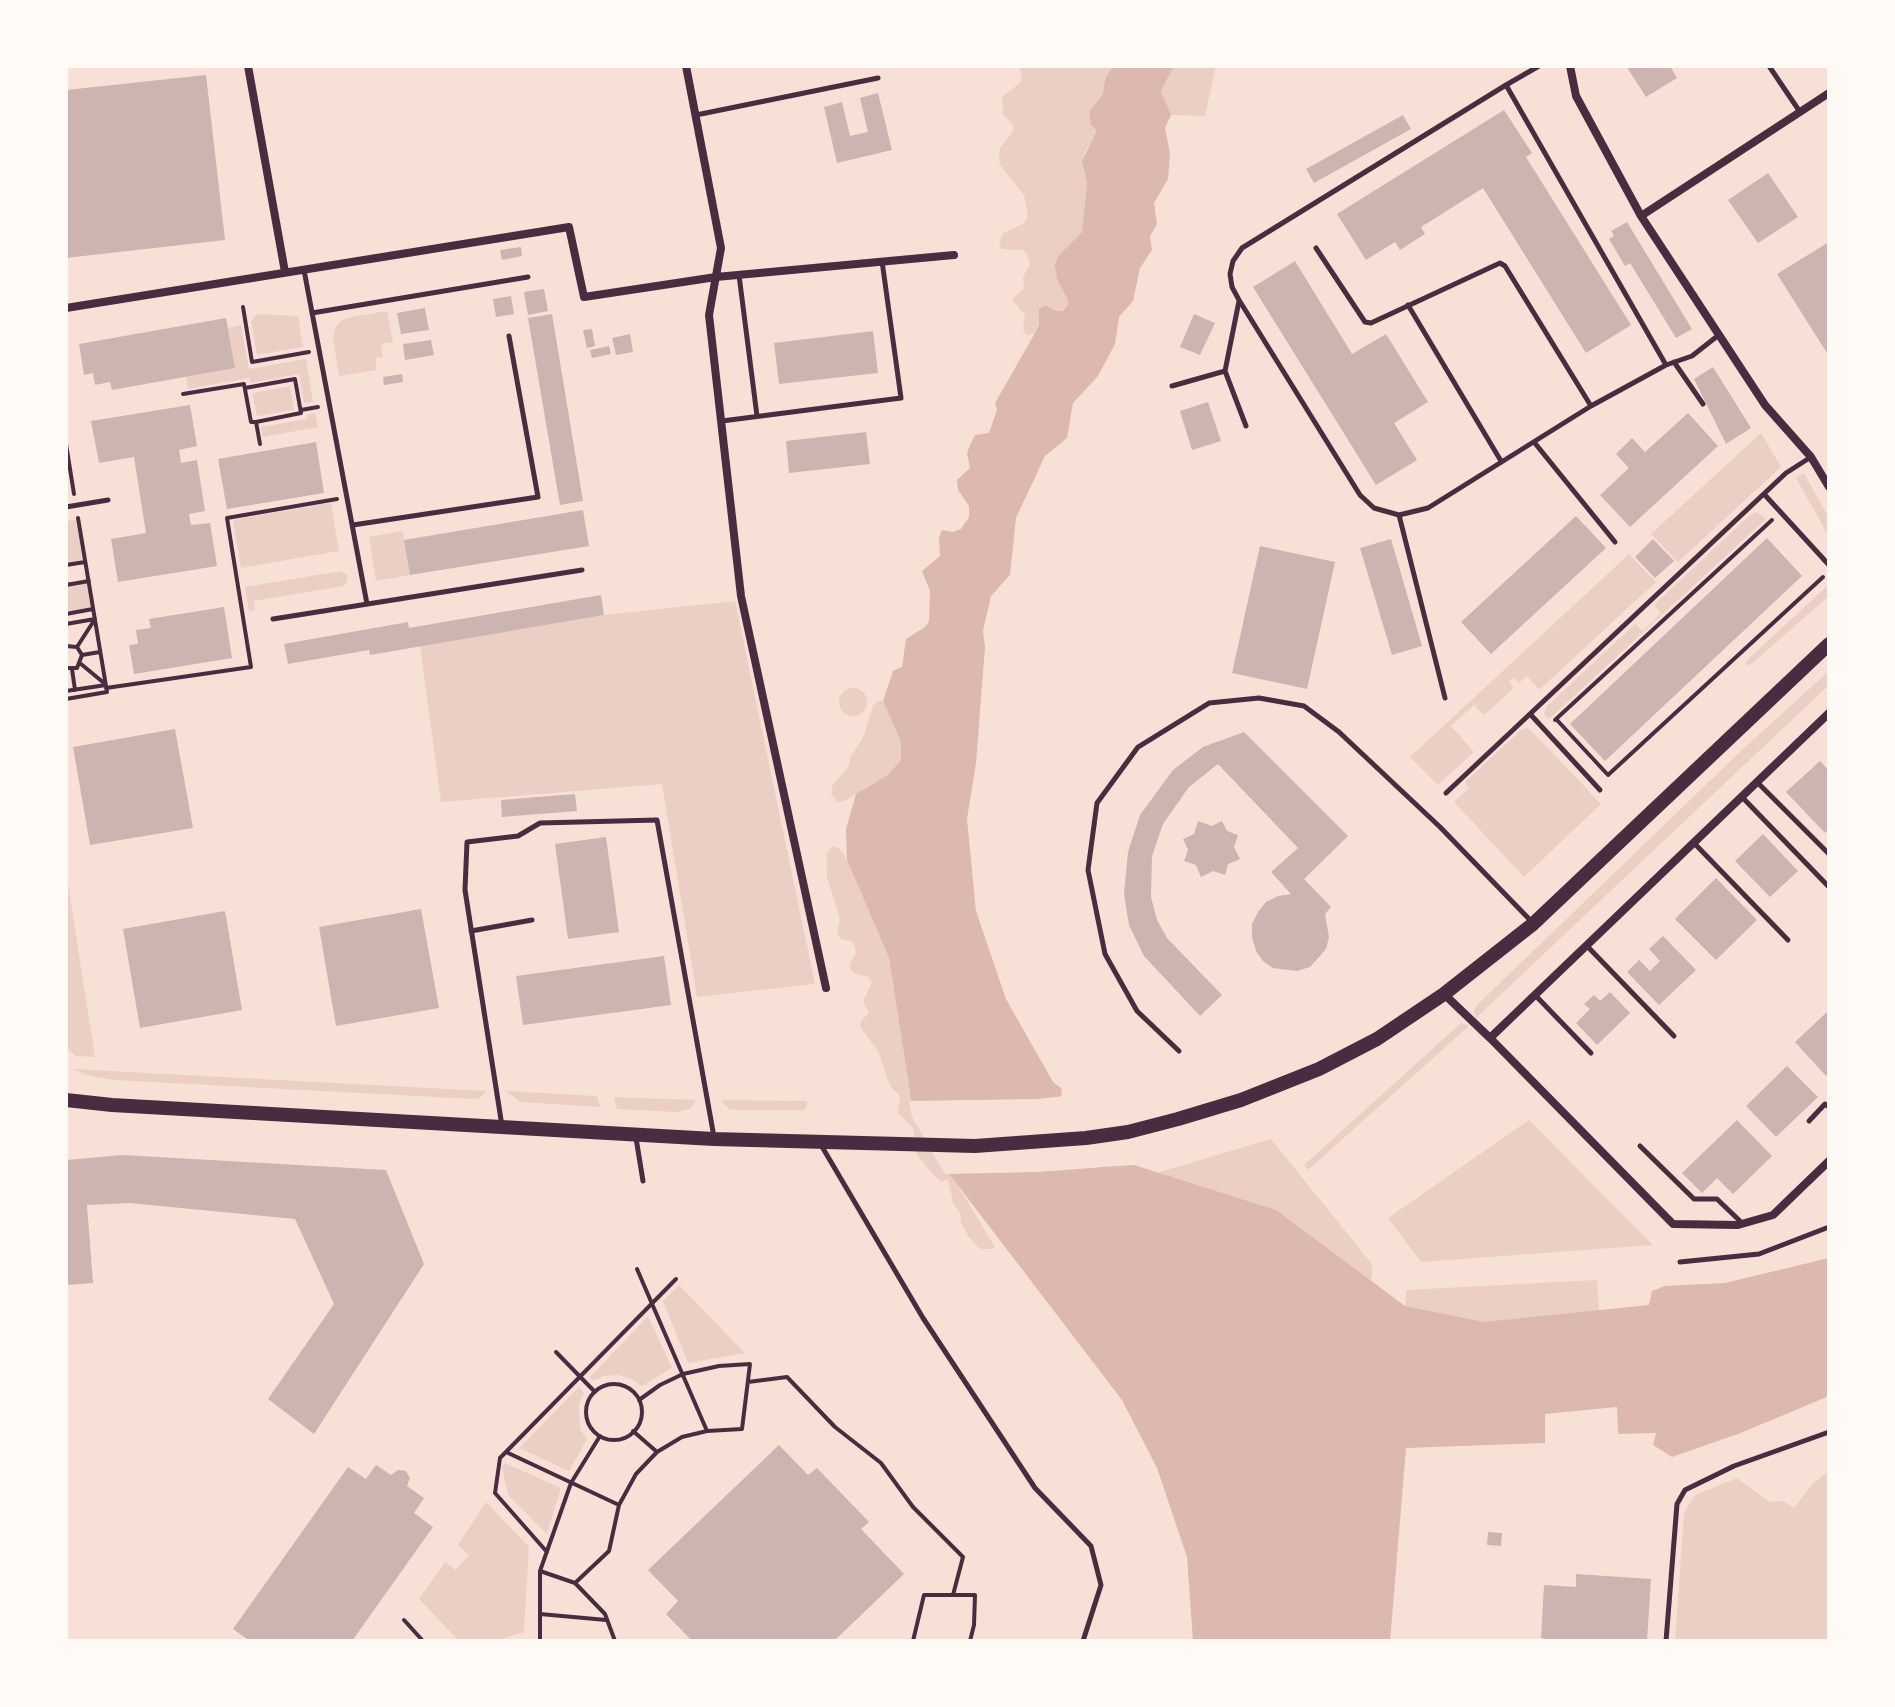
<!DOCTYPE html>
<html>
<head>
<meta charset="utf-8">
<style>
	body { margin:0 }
	#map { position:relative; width:1895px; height:1707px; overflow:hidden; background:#f7e1d7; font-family:"Sofia Sans Condensed",sans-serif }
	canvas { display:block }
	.frame { position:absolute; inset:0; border:68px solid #fffaf5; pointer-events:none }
</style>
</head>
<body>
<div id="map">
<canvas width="1895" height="1707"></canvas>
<div class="frame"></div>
</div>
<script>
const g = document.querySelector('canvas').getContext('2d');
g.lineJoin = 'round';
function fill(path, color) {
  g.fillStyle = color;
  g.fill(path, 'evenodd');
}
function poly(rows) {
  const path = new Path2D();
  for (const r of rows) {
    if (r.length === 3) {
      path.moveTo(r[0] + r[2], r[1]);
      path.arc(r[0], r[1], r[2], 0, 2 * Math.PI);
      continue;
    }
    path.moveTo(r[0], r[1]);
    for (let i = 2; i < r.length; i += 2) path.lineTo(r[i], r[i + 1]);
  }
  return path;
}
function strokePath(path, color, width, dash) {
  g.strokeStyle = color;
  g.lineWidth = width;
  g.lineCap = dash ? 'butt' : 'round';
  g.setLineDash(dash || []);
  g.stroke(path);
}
const green = poly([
	[1017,66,1113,66,1105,79,1103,94,1093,105,1098,129,1084,154,1083,169,1087,183,1082,232,1058,256,1068,305,1064,311,1057,311,1045,305,1035,333,1029,335,1026,335,1023,329,1025,315,1012,300,1024,288,1023,277,1030,264,1027,255,1023,250,1002,249,999,243,1003,233,1023,224,1028,216,1024,195,1000,165,999,159,1000,148,1013,131,1013,125,1003,114,1002,97,1021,82,1022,72],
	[1174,66,1216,66,1205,116,1171,115,1161,91],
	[387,311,393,342,381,344,383,357,375,358,377,370,339,376,333,338,335,328,342,320,352,317],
	[257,314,298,316,303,347,257,355,251,321],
	[241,325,249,369,306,359,313,402,304,403,299,374,251,383,249,378,188,389,186,377,235,368,228,328],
	[290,386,294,410,257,416,252,393],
	[315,413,318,427,263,437,261,427,307,419,307,415],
	[1761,433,1781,467,1678,562,1651,534],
	[1804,473,1829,518,1829,537,1796,478],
	[331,503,339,551,241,568,233,520],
	[1757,512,1766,519,1549,719,1544,714,1546,707,1635,624,1643,631,1661,613,1654,605,1751,514],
	[76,520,83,560,66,563,66,521],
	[403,531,410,575,376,581,369,537],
	[1629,554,1656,582,1539,690,1527,676,1519,683,1513,678,1509,682,1514,688,1484,715,1474,705,1451,726,1474,752,1438,785,1410,757],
	[341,571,347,575,348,580,344,586,254,601,255,610,249,611,245,587],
	[87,583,91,608,66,612,66,586],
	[1829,584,1829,596,1749,666,1745,662],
	[735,601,815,984,697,997,662,784,441,802,420,646,604,615],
	[1829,671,1829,685,1476,1018,1474,1011,1477,1005,1743,749],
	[853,702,14],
	[878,701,883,701,901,742,901,760,889,775,844,801,837,802,831,794,833,784,848,768,851,756,863,738,873,706],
	[1526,728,1531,730,1601,804,1524,877,1454,802,1469,788,1465,782,1521,730],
	[833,846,840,849,847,860,889,958,913,1112,995,1247,993,1249,980,1249,968,1236,961,1223,960,1213,953,1203,948,1180,941,1181,935,1177,917,1155,913,1128,898,1113,900,1096,890,1086,878,1051,860,1027,861,1021,869,1013,863,1001,872,982,869,977,856,974,850,969,850,963,856,954,855,946,851,941,841,939,837,933,840,919,827,877,827,853],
	[66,871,95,1057,76,1056,66,1048],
	[1461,1023,1469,1026,1308,1170,1304,1165],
	[73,1069,486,1091,480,1098,473,1099,114,1080,86,1075],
	[505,1091,597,1096,600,1107,521,1102],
	[614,1097,696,1100,690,1109,676,1112,617,1109],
	[721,1100,807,1101,807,1107,804,1110,737,1110,729,1109],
	[1529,1120,1653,1245,1421,1262,1388,1218],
	[1271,1139,1372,1264,1363,1512,1133,1180],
	[1597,1280,1605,1401,1402,1423,1406,1290],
	[679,1285,745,1353,688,1363,663,1301],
	[648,1316,672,1368,642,1386,631,1379,619,1375,604,1376,593,1381,590,1377],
	[579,1387,584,1393,579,1404,580,1429,587,1439,569,1471,519,1448],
	[505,1463,561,1488,547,1534,508,1495,502,1467],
	[1829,1471,1829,1641,1675,1641,1684,1513,1695,1495,1737,1478,1770,1502,1783,1501,1794,1508,1813,1483],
	[486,1502,529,1547,524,1632,496,1641,459,1641,419,1599,445,1562,456,1570,469,1555,458,1545]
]);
const water = poly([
	[1113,66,1174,66,1161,91,1171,115,1165,128,1170,153,1168,179,1154,203,1157,224,1150,236,1152,250,1140,268,1133,301,1119,317,1115,344,1098,376,1073,403,1067,438,1045,456,1016,518,1010,575,991,596,983,631,985,647,976,763,967,819,976,911,1006,999,1053,1082,1062,1089,1059,1113,1070,1130,1109,1166,1134,1165,1276,1210,1405,1306,1484,1322,1649,1305,1652,1291,1665,1286,1725,1283,1829,1258,1829,1396,1738,1434,1672,1457,1653,1445,1656,1433,1618,1434,1617,1407,1545,1414,1545,1443,1406,1448,1390,1641,1193,1641,1187,1557,1157,1468,1122,1400,950,1175,913,1112,889,958,847,860,846,829,856,794,888,775,901,760,901,742,883,701,893,671,902,667,906,639,925,627,929,621,930,591,922,571,940,556,939,538,942,530,952,532,961,529,969,517,969,506,958,490,957,480,970,468,967,453,970,445,975,435,989,433,997,410,995,403,1035,333,1039,324,1039,309,1045,305,1057,311,1063,311,1068,305,1067,298,1057,279,1055,265,1058,256,1082,232,1087,183,1082,161,1097,130,1091,125,1089,111,1103,94,1105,79]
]);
const pier = poly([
	[1065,1096,1063,1112,1079,1138,1111,1162,1143,1164,1038,1172,945,1174,912,1117,909,1101,1037,1099]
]);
const building = poly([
	[1626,66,1670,66,1677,78,1646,97],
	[206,75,225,240,66,258,66,90],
	[878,93,892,150,837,163,824,107,842,102,850,136,868,132,860,98],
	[1504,110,1532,153,1526,157,1631,325,1586,353,1483,188,1421,227,1425,234,1400,250,1395,242,1366,260,1337,214],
	[1403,115,1411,129,1314,183,1306,169],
	[1768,173,1798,217,1758,243,1728,200],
	[1627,222,1692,329,1676,338,1630,263,1625,266,1609,239,1614,236,1611,231],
	[1829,242,1829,352,1827,353,1777,274],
	[521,247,522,256,502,260,500,250],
	[1295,261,1352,354,1386,334,1428,402,1394,423,1417,460,1376,485,1253,287],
	[544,289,548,311,528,315,524,292],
	[511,296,514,314,496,317,493,299],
	[425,308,429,330,401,334,397,313],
	[552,314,583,501,560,505,528,318],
	[1194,314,1215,323,1200,355,1180,347],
	[226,318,235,368,112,390,110,382,95,385,93,373,84,375,79,344],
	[592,329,595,346,587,348,583,330],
	[873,331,878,373,779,384,774,343],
	[630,334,633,352,616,355,612,338],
	[431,340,434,355,405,360,403,344],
	[609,346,611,354,592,358,590,350],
	[1713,367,1751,428,1726,444,1694,379],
	[402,374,403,382,384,385,383,377],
	[1208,402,1221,441,1192,450,1180,411],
	[190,405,197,446,179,450,181,463,197,460,205,511,189,514,191,525,210,523,217,566,118,582,111,539,146,533,134,457,99,463,91,421],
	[1688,413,1718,446,1630,527,1600,495,1629,468,1616,454,1632,438,1645,452],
	[866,432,870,464,789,473,786,441],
	[316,442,324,493,227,509,218,459],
	[583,510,589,546,410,575,404,540],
	[1576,516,1606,548,1491,654,1461,622],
	[1767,538,1802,576,1605,761,1570,724],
	[1391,539,1422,646,1392,655,1360,548],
	[1653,539,1674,561,1655,578,1635,557],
	[1260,546,1335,562,1307,689,1232,673],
	[601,595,604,615,370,655,369,650,288,664,284,644,408,622,409,628],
	[224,607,232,658,134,674,129,645,138,644,136,630,151,628,149,619],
	[175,729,193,828,90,845,73,747],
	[1244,732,1348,836,1304,879,1331,907,1325,914,1329,937,1326,949,1310,967,1297,971,1273,968,1263,961,1256,951,1252,937,1252,924,1258,912,1266,902,1278,896,1291,894,1271,872,1298,848,1218,764,1189,787,1163,824,1152,856,1151,897,1157,920,1167,938,1222,995,1200,1016,1144,956,1129,925,1124,894,1128,852,1140,815,1173,770,1203,747],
	[1820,761,1829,771,1829,828,1825,833,1786,792],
	[575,794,577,811,502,817,501,800],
	[1198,821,1212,826,1222,821,1227,831,1238,835,1234,847,1240,859,1228,864,1225,875,1213,871,1201,877,1196,865,1184,861,1188,850,1183,839,1194,834],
	[1763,834,1798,871,1770,897,1735,861],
	[606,837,619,932,568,939,555,844],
	[1716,878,1757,920,1716,960,1675,919],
	[421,909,439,1008,336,1026,319,927],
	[225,911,242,1010,140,1028,123,929],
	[1663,936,1696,970,1659,1005,1627,972,1639,960,1650,971,1660,961,1649,949],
	[664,956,671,1005,523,1025,516,976],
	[1610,992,1630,1013,1597,1045,1576,1023,1590,1009,1584,1004,1594,995,1600,1001],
	[1829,1010,1829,1073,1826,1076,1795,1042],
	[1787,1066,1818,1097,1776,1137,1746,1106],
	[1737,1120,1772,1156,1733,1194,1717,1178,1702,1193,1682,1173],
	[123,1155,386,1170,424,1264,314,1434,268,1399,334,1304,295,1219,129,1203,87,1205,93,1283,66,1285,66,1160],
	[779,1445,808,1475,817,1468,869,1522,861,1529,904,1574,834,1641,692,1641,666,1614,678,1601,648,1570],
	[376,1465,391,1475,398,1470,406,1471,410,1478,407,1486,424,1498,414,1513,433,1527,352,1641,250,1641,233,1629,348,1467,366,1479],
	[1488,1532,1502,1533,1501,1546,1487,1545],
	[1576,1574,1651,1579,1647,1641,1553,1641,1541,1638,1544,1585,1576,1587]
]);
const path = poly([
	[243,307,252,362,309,352],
	[245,388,295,379,301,413,256,422,260,444],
	[183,394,244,384,251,422,256,422],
	[301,410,318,407],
	[66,444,74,494],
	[66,565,85,562],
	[66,585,89,581],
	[66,614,93,609],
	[66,624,95,619],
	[66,646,77,647,82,655,77,668,66,668],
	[77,647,95,619],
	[82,655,100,652],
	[81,664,104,683],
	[72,669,75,690],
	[106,688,251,667,227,518,337,499],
	[66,691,106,685],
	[66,699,107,692,78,518],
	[1556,719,1608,775,1823,577],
	[1555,720,1772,520],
	[637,1269,707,1431],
	[556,1352,595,1392],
	[748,1382,787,1377,835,1427,881,1463,913,1507,963,1557,953,1595],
	[614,1412,28],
	[633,1431,657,1452],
	[506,1452,619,1505],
	[547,1552,495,1493,500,1458,676,1279],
	[540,1571,575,1583,605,1614,615,1641],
	[575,1583,609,1551,619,1505,636,1474,657,1452,682,1437,707,1431,742,1429,750,1364,719,1366,683,1374,660,1385,639,1400],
	[540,1614,606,1620],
	[404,1620,423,1641],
	[540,1641,540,1571,571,1483,600,1436],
	[913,1641,924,1595,975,1595,974,1625,970,1641]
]);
const service = poly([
	[1769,66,1800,112],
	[1506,85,1539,66],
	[696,115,878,78],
	[1316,248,1365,322,1371,323,1500,263,1505,266,1591,406],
	[304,270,367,604],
	[739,275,757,416],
	[1239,301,1225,371,1246,426],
	[1408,305,1501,461],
	[312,313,528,277],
	[1674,362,1703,404],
	[1666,365,1506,85,1242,248,1233,261,1230,274,1232,287,1239,300,1360,495,1374,508,1399,515,1428,508,1591,406,1666,365,1692,356,1720,334],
	[1172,386,1225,371],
	[722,421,901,398,882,261],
	[1534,442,1615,542],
	[1764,494,1829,565],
	[66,507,108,500],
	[1399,515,1445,698],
	[353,525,538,497,509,336],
	[273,619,582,570],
	[1531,715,1600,790],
	[1757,782,1829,854],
	[1446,793,1786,473,1811,457],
	[1742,797,1829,887],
	[1694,843,1788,940],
	[471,931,532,920],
	[1587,946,1674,1036],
	[1535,995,1591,1053],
	[1179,1051,1137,1011,1105,954,1088,870,1097,803,1138,747,1209,703,1259,698,1304,706,1339,732,1440,827,1532,922],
	[1809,1121,1825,1104,1829,1107],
	[502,1126,465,890,467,842,518,836,540,823,657,820,714,1137],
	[636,1138,643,1181],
	[821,1145,923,1318,1035,1488,1091,1546,1101,1585,1083,1641],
	[1640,1146,1694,1199,1717,1199,1742,1223],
	[1680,1262,1759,1254,1829,1227],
	[1666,1641,1677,1504,1685,1490,1734,1466,1829,1432]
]);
const minor = poly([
	[248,66,285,272],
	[686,66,721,248,709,315,741,596,826,988],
	[1570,66,1576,96,1641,216,1765,405,1811,457,1829,487],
	[1641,216,1829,93],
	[66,308,569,227,584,297,716,277,954,255],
	[1829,713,1490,1038,1673,1224,1738,1225,1773,1215,1829,1161],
	[1444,994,1490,1038]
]);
const secondary = poly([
	[66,1100,112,1105,714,1139,975,1146,1086,1138,1128,1132,1178,1119,1241,1100,1319,1069,1377,1039,1444,994,1533,924,1829,644]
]);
fill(green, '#ebcfc5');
fill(water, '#dcb8b0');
fill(pier, '#f7e1d7');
fill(building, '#ccb4b1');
strokePath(path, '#4a2c40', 4);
strokePath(service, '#4a2c40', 5);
strokePath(minor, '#4a2c40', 8);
strokePath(secondary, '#4a2c40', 14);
</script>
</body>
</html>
